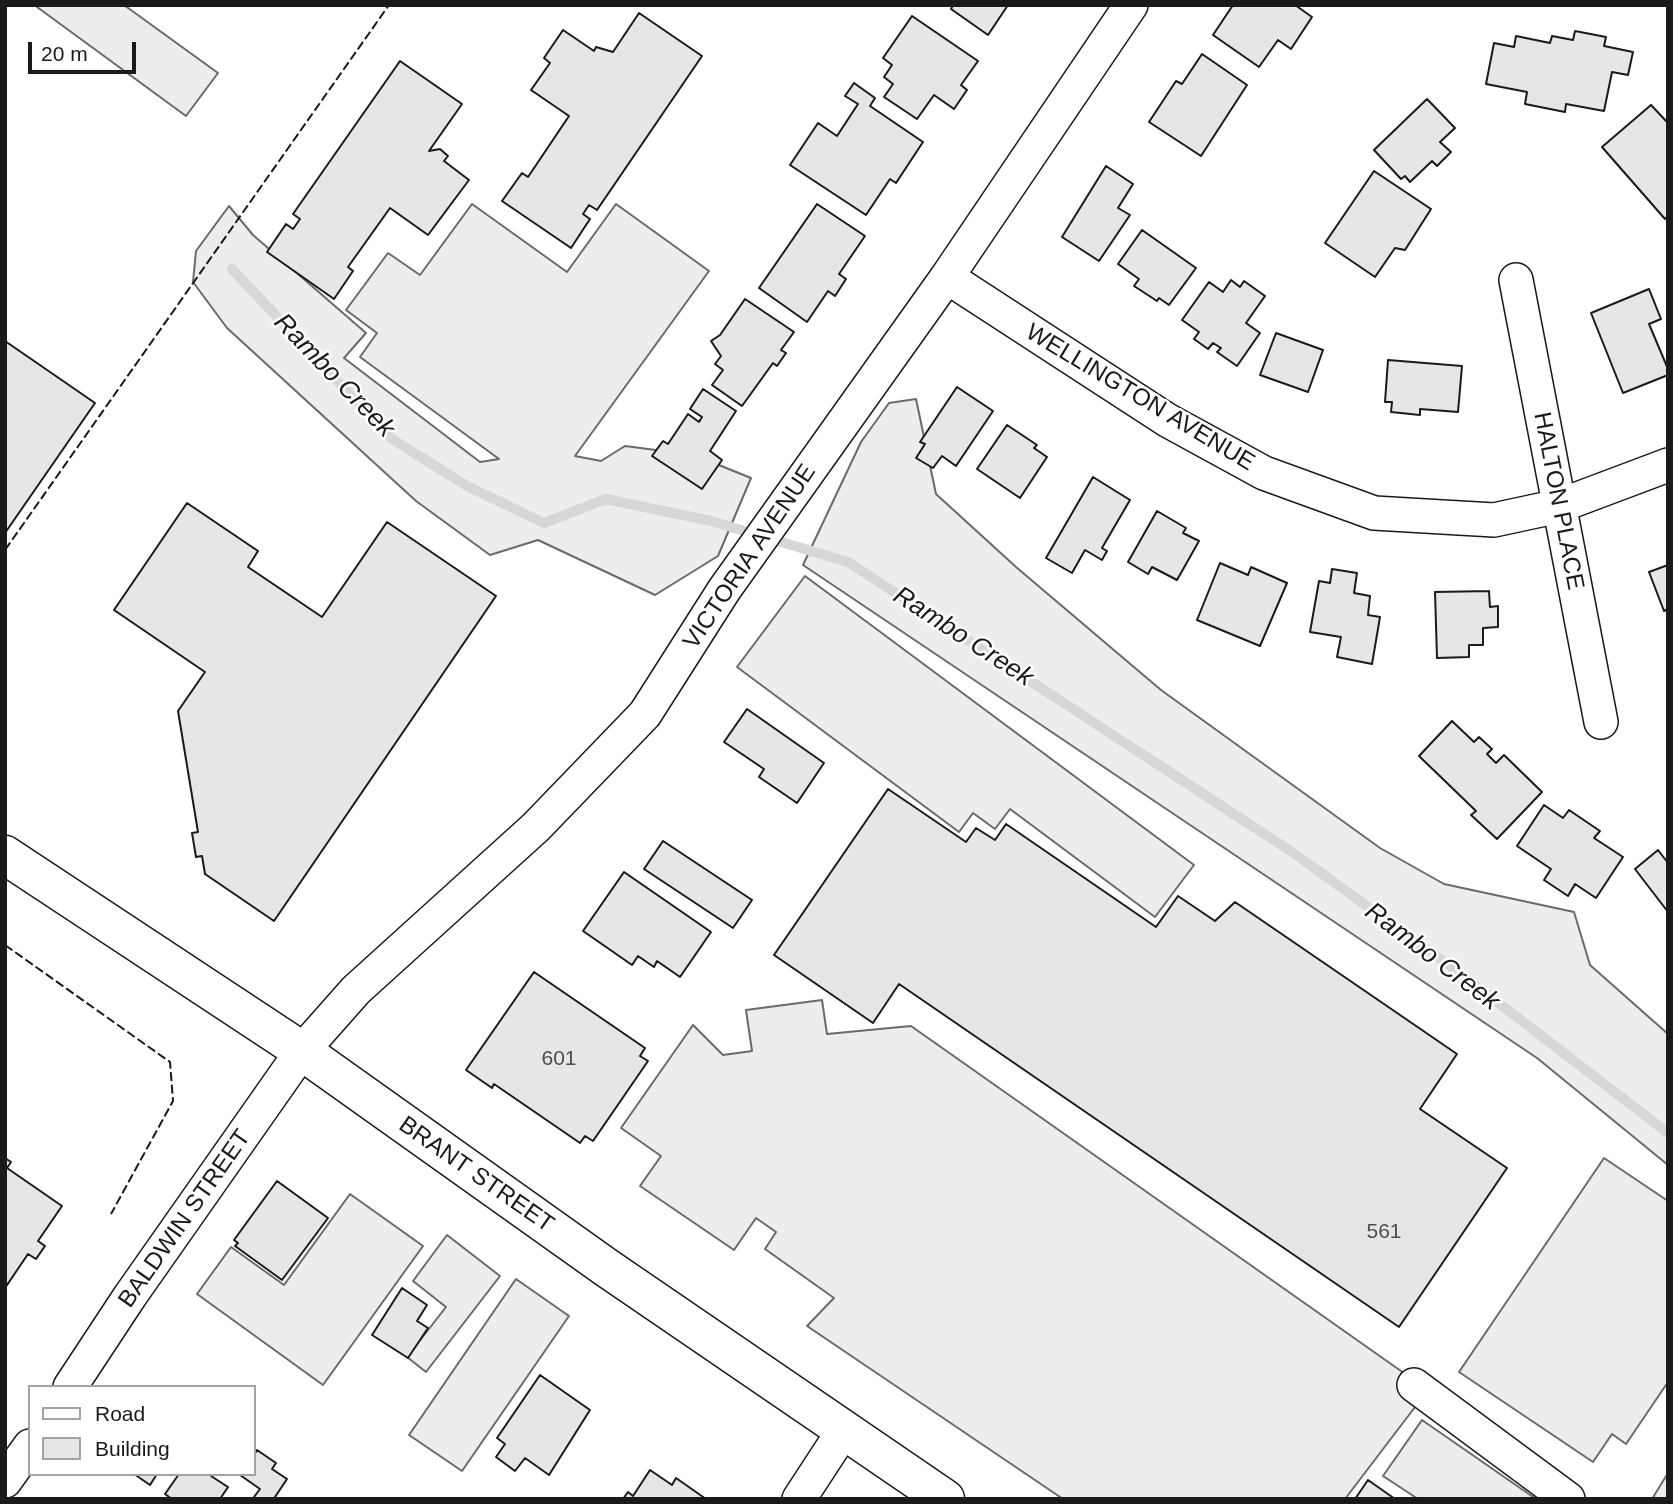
<!DOCTYPE html>
<html>
<head>
<meta charset="utf-8">
<style>
	body { margin:0 }
	#map { position:relative; width:1673px; height:1504px; overflow:hidden; background:#fff; font-family:Helvetica,sans-serif }
	canvas { display:block }
	.frame { position:absolute; inset:0; border:7px solid #1a1a1a; pointer-events:none }
	.legend { position:absolute; left:28px; top:1385px; width:228px; height:91px; box-sizing:border-box; background:#fff; border:2px solid #a3a3a3; margin:0; padding:9px 12px; list-style:none; font-size:21px; color:#1a1a1a }
	.legend li { display:flex; align-items:center; gap:14px; height:35px }
	.legend b { width:35px; border:2px solid #a3a3a3 }
	.scale { position:absolute; left:28px; top:42px; width:108px; height:32px; box-sizing:border-box; border:4px solid #1a1a1a; border-top:0; padding-left:9px; font-size:21px; line-height:24px; white-space:nowrap; color:#1a1a1a; -webkit-text-stroke:5px #fff; paint-order:stroke }
</style>
</head>
<body>
<div id="map">
<canvas width="1673" height="1504"></canvas>
<div class="frame"></div>
<ul class="legend">
<li><b style="height:9px;background:#fff"></b>Road</li>
<li><b style="height:19px;background:#e6e6e6"></b>Building</li>
</ul>
<div class="scale">20 m</div>
</div>
<script>
const g = document.querySelector('canvas').getContext('2d');
g.lineJoin = 'round';
function fill(path, color) {
  g.fillStyle = color;
  g.fill(path, 'evenodd');
}
function poly(rows) {
  const path = new Path2D();
  for (const r of rows) {
    path.moveTo(r[0], r[1]);
    for (let i = 2; i < r.length; i += 2) path.lineTo(r[i], r[i + 1]);
  }
  return path;
}
function strokePath(path, color, width, dash) {
  g.strokeStyle = color;
  g.lineWidth = width;
  g.lineCap = dash ? 'butt' : 'round';
  g.setLineDash(dash || []);
  g.stroke(path);
}
function drawText(font, color, halo, rows, align = 'center') {
  g.font = font + ' Helvetica,sans-serif';
  g.lineWidth = 5;
  g.setLineDash([]);
  g.textBaseline = 'middle';
  g.strokeStyle = halo;
  g.fillStyle = color;
  for (const [text, x, y, turn = 0] of rows) {
    g.save();
    g.translate(x, y);
    g.rotate((+turn || 0) * Math.PI / 180);
    g.textAlign = isNaN(turn) ? turn : align;
    if (halo) g.strokeText(text, 0, 0);
    g.fillText(text, 0, 0);
    g.restore();
  }
}
const built = poly([
	[39,5,124,5,218,73,186,116,37,7,39,5],
	[472,204,567,272,616,204,709,271,575,456,601,461,625,446,694,455,751,478,718,556,655,595,538,540,490,555,416,501,227,328,193,282,196,251,229,206,253,235,366,333,344,358,480,462,499,459,360,357,377,333,346,310,388,253,420,275,472,204],
	[916,399,936,494,1016,567,1161,690,1380,848,1444,884,1574,912,1590,965,1668,1034,1668,1165,1537,1058,803,565,861,442,889,403,916,399],
	[805,576,1194,865,1155,917,1010,809,995,829,973,813,959,832,737,667,805,576],
	[822,1000,827,1034,911,1026,1428,1390,1345,1499,1063,1499,807,1326,834,1298,765,1249,776,1232,756,1218,734,1250,640,1186,661,1156,621,1128,693,1025,723,1055,752,1051,746,1010,822,1000],
	[1604,1158,1668,1201,1668,1382,1626,1444,1612,1434,1593,1462,1459,1372,1604,1158],
	[350,1194,423,1246,323,1385,197,1294,231,1247,284,1285,350,1194],
	[447,1235,500,1276,426,1372,407,1357,446,1307,413,1281,447,1235],
	[516,1279,569,1316,462,1471,409,1435,516,1279],
	[1422,1420,1536,1499,1418,1499,1383,1476,1422,1420],
	[1668,1473,1668,1499,1652,1499,1668,1473]
]);
const stream = poly([
	[232,269,392,439,467,486,544,523,606,499,711,521,848,562,1292,852,1453,968,1668,1133]
]);
const building = poly([
	[953,5,1008,5,988,35,951,9,953,5],
	[1233,5,1295,5,1312,17,1291,49,1278,40,1259,67,1213,35,1233,5],
	[639,13,702,56,597,210,589,205,583,214,590,219,571,248,502,201,522,173,528,177,569,116,531,90,550,63,544,58,563,30,594,51,596,47,613,52,639,13],
	[912,16,978,61,961,85,967,90,954,109,934,95,917,119,884,97,893,84,884,77,892,65,883,58,912,16],
	[1575,31,1606,37,1604,46,1633,52,1628,75,1612,72,1604,111,1566,104,1565,112,1525,104,1527,92,1486,84,1494,43,1514,47,1516,36,1550,43,1552,36,1573,40,1575,31],
	[1202,54,1247,85,1201,156,1149,122,1176,81,1182,84,1202,54],
	[400,61,462,104,429,151,440,149,448,156,444,161,469,180,428,235,390,208,348,267,353,271,334,299,267,252,286,224,293,229,300,219,293,214,400,61],
	[854,83,875,98,870,106,923,142,896,183,890,179,866,215,790,165,818,123,837,136,858,104,845,96,854,83],
	[1427,99,1455,128,1440,142,1451,152,1437,166,1432,161,1410,182,1405,176,1401,179,1374,150,1427,99],
	[1651,105,1668,123,1668,216,1665,219,1602,147,1651,105],
	[1106,166,1133,184,1118,208,1130,215,1099,261,1062,237,1106,166],
	[1374,171,1431,209,1405,250,1395,248,1375,277,1325,243,1374,171],
	[817,204,865,236,839,274,846,279,835,296,828,291,807,322,759,288,817,204],
	[1142,230,1196,268,1169,305,1159,298,1157,301,1134,286,1139,279,1118,264,1142,230],
	[1231,280,1240,287,1244,281,1265,296,1246,323,1260,333,1237,366,1217,352,1221,348,1213,343,1208,349,1194,339,1199,332,1182,320,1209,282,1223,292,1231,280],
	[1649,289,1661,319,1649,324,1668,369,1668,375,1623,393,1591,313,1649,289],
	[745,299,794,332,781,350,786,353,777,366,773,363,742,406,712,385,723,370,715,364,721,356,711,341,720,335,745,299],
	[1276,333,1323,350,1308,392,1260,375,1276,333],
	[5,341,95,403,5,533,5,341],
	[1388,360,1462,366,1458,412,1420,409,1420,415,1391,412,1392,402,1385,402,1388,360],
	[957,387,993,411,956,466,942,456,933,468,916,458,925,444,920,442,957,387],
	[703,389,736,411,710,451,722,460,702,489,652,456,663,441,668,444,688,414,699,422,702,417,690,409,703,389],
	[1007,425,1037,445,1034,448,1047,457,1020,498,977,469,1007,425],
	[1093,477,1130,500,1102,548,1107,551,1102,560,1085,550,1072,573,1046,558,1093,477],
	[187,503,258,551,248,567,322,617,387,522,496,596,274,921,205,874,202,856,196,857,192,833,198,832,178,711,205,672,114,610,187,503],
	[1157,511,1186,528,1183,533,1199,541,1177,580,1152,567,1148,574,1128,562,1157,511],
	[1220,563,1248,575,1251,567,1287,583,1260,646,1197,620,1220,563],
	[1668,565,1668,609,1664,611,1649,572,1668,565],
	[1332,569,1357,573,1354,593,1370,596,1368,615,1380,617,1372,664,1337,657,1341,637,1310,632,1319,581,1330,583,1332,569],
	[1489,591,1490,607,1498,606,1498,627,1483,628,1483,645,1469,645,1469,657,1437,658,1435,592,1489,591],
	[747,709,824,763,797,803,759,777,764,769,724,742,747,709],
	[1452,721,1474,742,1479,737,1492,749,1487,754,1496,763,1504,755,1542,792,1497,839,1471,815,1476,811,1419,756,1452,721],
	[888,789,966,842,976,828,995,840,1006,824,1156,927,1178,896,1215,921,1235,902,1457,1054,1420,1109,1507,1168,1399,1327,899,984,873,1023,774,955,888,789],
	[1544,805,1563,818,1569,810,1600,831,1594,838,1623,857,1596,898,1575,884,1568,896,1544,880,1551,869,1517,846,1544,805],
	[663,841,752,900,733,928,644,869,663,841],
	[1658,850,1668,863,1668,912,1635,869,1658,850],
	[624,872,711,932,680,977,657,961,654,967,638,956,632,965,583,931,624,872],
	[534,972,645,1048,640,1056,648,1061,593,1141,585,1136,580,1143,494,1084,492,1088,466,1070,534,972],
	[5,1158,11,1162,7,1168,62,1206,38,1241,45,1246,36,1259,28,1254,5,1288,5,1158],
	[277,1181,328,1218,282,1280,235,1246,238,1243,234,1240,277,1181],
	[402,1288,427,1305,417,1321,428,1328,408,1358,372,1335,402,1288],
	[540,1375,590,1410,549,1475,525,1458,515,1471,496,1457,505,1444,497,1438,540,1375],
	[257,1450,276,1463,272,1469,287,1479,275,1497,277,1499,256,1499,254,1497,260,1489,240,1475,254,1474,254,1455,257,1450],
	[650,1470,672,1485,676,1478,706,1499,623,1499,628,1492,633,1496,650,1470],
	[134,1474,157,1474,150,1485,134,1474],
	[179,1474,213,1474,211,1476,228,1487,220,1499,172,1499,165,1494,179,1474],
	[1368,1480,1395,1499,1355,1499,1368,1480]
]);
const street = poly([
	[947,277,1167,420,1264,473,1374,513,1494,520,1559,506,1668,465],
	[1516,280,1601,722],
	[1414,1385,1568,1499],
	[70,1387,130,1296,302,1051,356,990,536,827,645,714,724,590,947,277,1131,5],
	[5,1481,30,1446],
	[799,1499,844,1430]
]);
const primary = poly([
	[5,855,302,1051,607,1268,945,1499]
]);
const fence = poly([
	[5,550,389,5],
	[5,945,170,1062,173,1101,111,1214]
]);
const numberNames = [
	["601",559,1059],
	["561",1384,1232]
];
const streetNames = [
	["WELLINGTON AVENUE",1140,398,31],
	["HALTON PLACE",1558,501,79],
	["VICTORIA AVENUE",750,557,-56],
	["BRANT STREET",476,1175,35],
	["BALDWIN STREET",185,1219,-55]
];
const waterNames = [
	["Rambo Creek",334,376,46],
	["Rambo Creek",963,637,33],
	["Rambo Creek",1432,957,37]
];
fill(built, '#ededed');
strokePath(built, '#6a6a6a', 2);
strokePath(stream, '#d7d7d7', 10);
fill(building, '#e6e6e6');
strokePath(building, '#1a1a1a', 2);
strokePath(street, '#1a1a1a', 36);
strokePath(primary, '#1a1a1a', 41);
strokePath(street, '#fff', 33);
strokePath(primary, '#fff', 38);
strokePath(fence, '#1a1a1a', 2, [9, 3.5]);
drawText('21px', '#4d4d4d', null, numberNames);
drawText('24px', '#1a1a1a', '#fff', streetNames);
drawText('italic 26px', '#1a1a1a', '#fff', waterNames);
</script>
</body>
</html>
